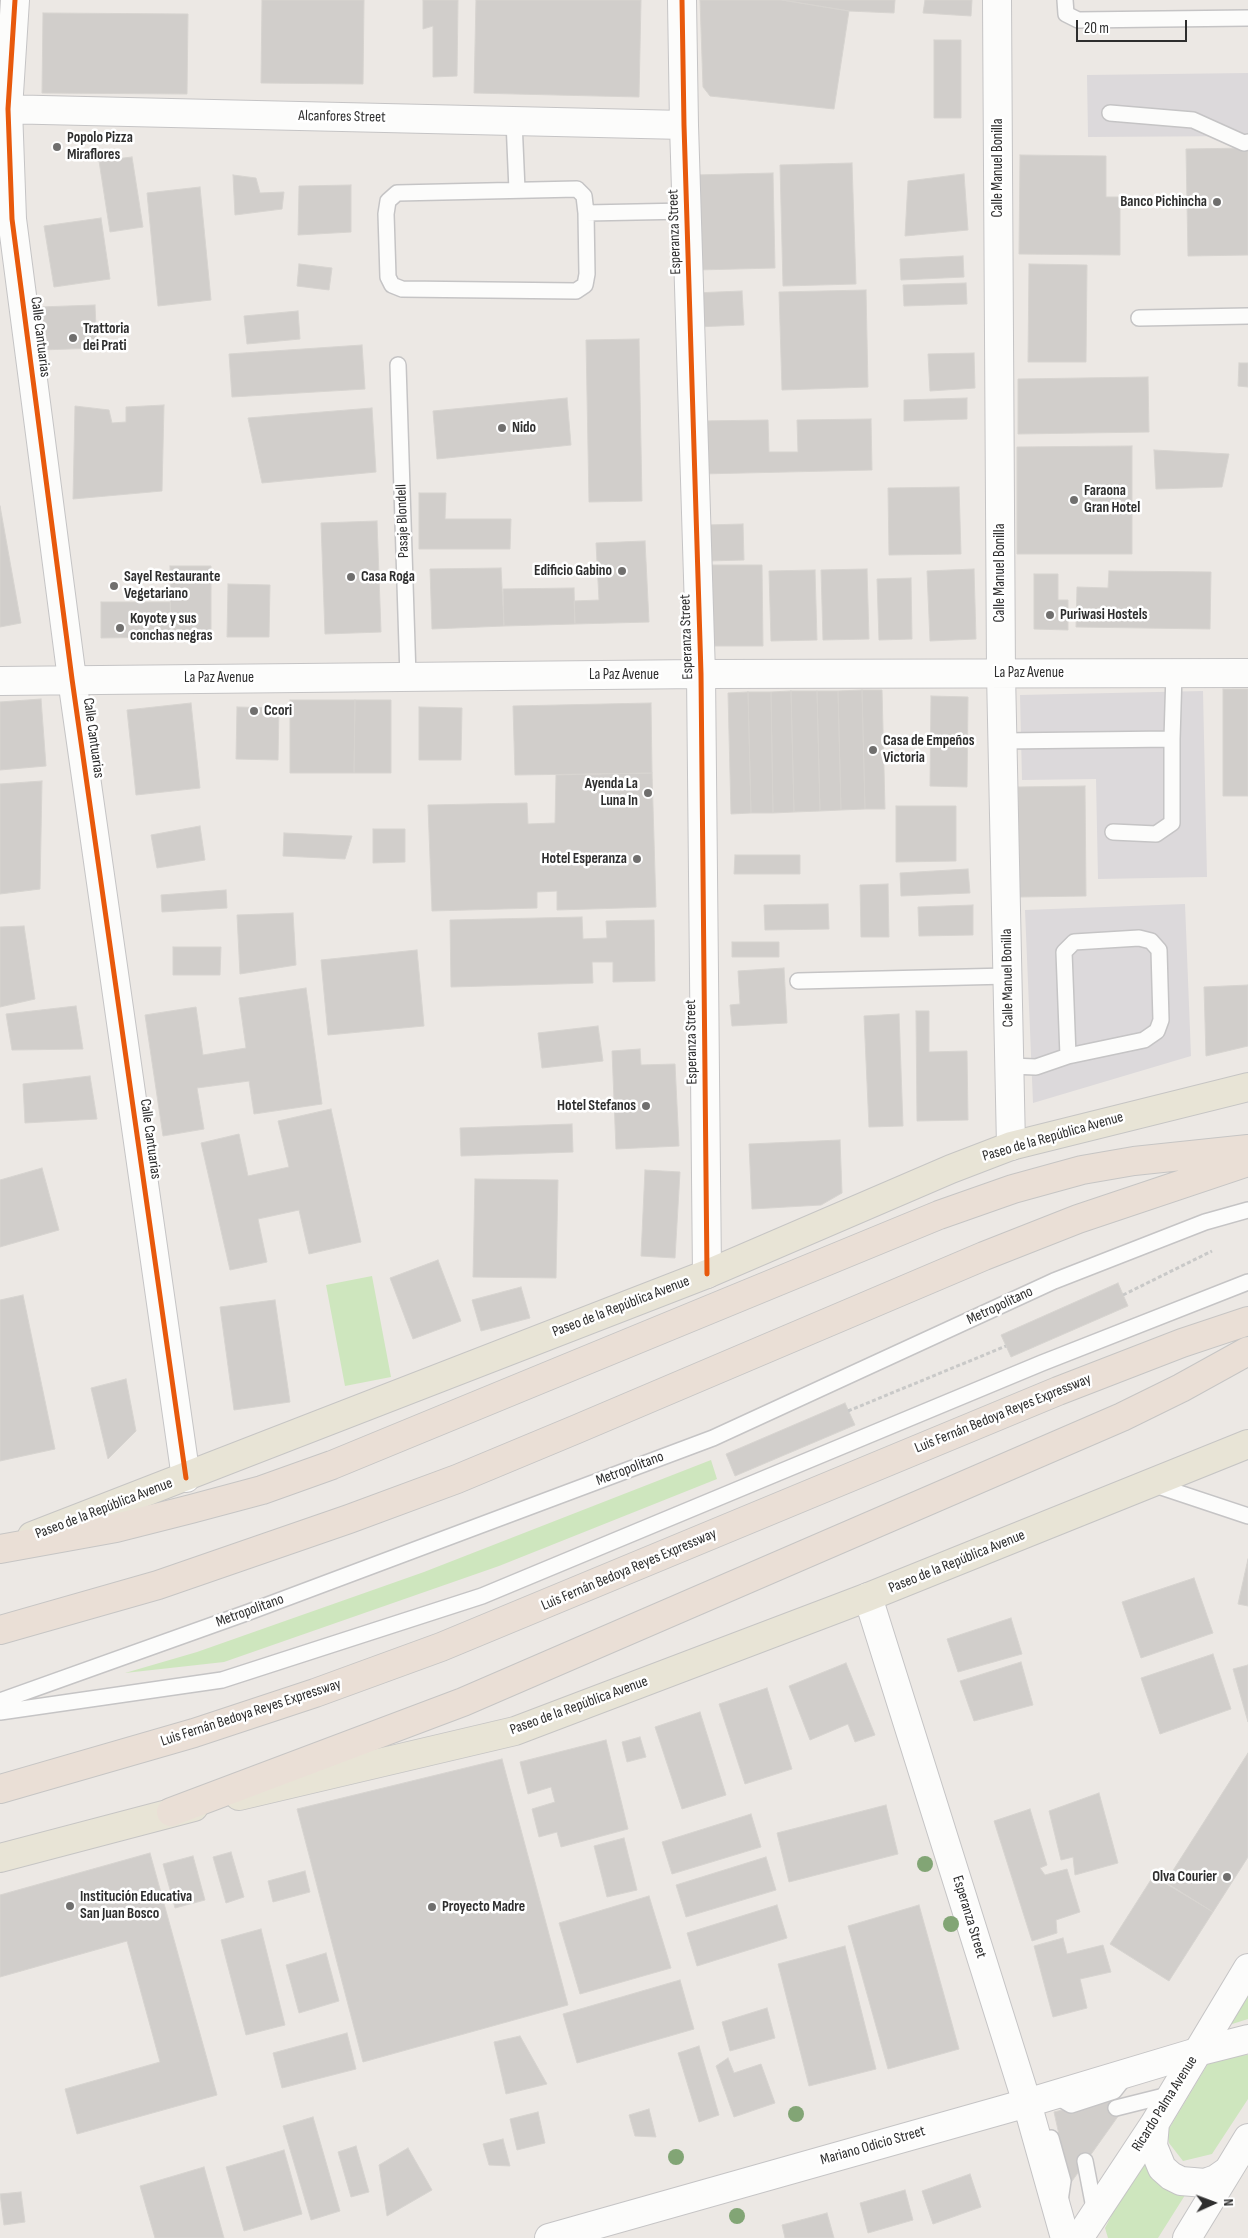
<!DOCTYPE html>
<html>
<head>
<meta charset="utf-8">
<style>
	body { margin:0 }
	#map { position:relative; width:1248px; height:2238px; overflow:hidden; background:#ece8e4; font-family:"Sofia Sans Condensed",sans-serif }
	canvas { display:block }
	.north { position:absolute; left:1188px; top:2178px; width:50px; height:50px; -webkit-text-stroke:4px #fff; paint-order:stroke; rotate:88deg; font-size:14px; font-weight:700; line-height:20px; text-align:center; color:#2e2e2e }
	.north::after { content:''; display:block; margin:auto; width:18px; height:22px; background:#2e2e2e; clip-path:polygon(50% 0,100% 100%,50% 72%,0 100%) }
	.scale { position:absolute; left:1076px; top:20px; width:111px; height:22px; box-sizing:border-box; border:2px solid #2e2e2e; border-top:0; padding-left:6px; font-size:15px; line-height:18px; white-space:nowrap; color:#2e2e2e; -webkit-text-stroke:4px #fff; paint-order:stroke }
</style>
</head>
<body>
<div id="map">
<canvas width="1248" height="2238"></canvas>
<div class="north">N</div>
<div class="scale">20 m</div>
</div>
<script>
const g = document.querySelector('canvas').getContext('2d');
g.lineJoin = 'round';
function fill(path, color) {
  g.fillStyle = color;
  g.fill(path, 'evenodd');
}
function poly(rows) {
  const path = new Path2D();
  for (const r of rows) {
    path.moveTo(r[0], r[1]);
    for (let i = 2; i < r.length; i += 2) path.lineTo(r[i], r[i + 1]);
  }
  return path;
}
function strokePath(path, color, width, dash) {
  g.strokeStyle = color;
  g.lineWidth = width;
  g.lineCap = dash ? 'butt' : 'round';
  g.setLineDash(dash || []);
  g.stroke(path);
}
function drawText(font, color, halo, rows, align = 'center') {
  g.font = font + ' "Sofia Sans Condensed",sans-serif';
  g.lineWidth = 5;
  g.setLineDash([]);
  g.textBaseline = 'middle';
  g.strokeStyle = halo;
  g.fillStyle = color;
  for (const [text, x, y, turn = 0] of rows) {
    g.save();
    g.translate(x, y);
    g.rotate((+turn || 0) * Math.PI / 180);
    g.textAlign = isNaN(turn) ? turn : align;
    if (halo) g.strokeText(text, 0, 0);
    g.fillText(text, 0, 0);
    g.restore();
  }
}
const industrial = poly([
	[1248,73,1248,136,1088,137,1087,75],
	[1203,691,1207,877,1098,879,1096,779,1022,780,1020,695],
	[1185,904,1191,1056,1033,1103,1025,910]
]);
const green = poly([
	[372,1276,391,1377,345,1386,326,1285],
	[711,1460,717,1479,499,1566,224,1662,125,1673,197,1652,424,1572],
	[1248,1994,1248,2019,1229,2025],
	[1248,2055,1248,2099,1212,2154,1183,2161,1169,2143,1167,2132,1212,2057],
	[1141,2157,1187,2192,1158,2238,1108,2238,1105,2228]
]);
const building = poly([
	[262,0,364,0,363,84,261,83,262,0],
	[423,0,458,0,457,76,433,77,433,26,423,29,423,0],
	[476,0,641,0,639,97,474,93,476,0],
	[700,0,782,0,849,11,834,109,710,96,703,87,700,0],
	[782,0,895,0,894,13,849,11,782,0],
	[925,0,972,0,971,16,923,13,925,0],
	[43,13,188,14,187,94,42,93,43,13],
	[934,40,961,40,961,118,934,118,934,40],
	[1248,148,1248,255,1188,256,1186,149,1248,148],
	[1020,155,1106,156,1106,197,1120,197,1120,255,1019,254,1020,155],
	[132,157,143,227,110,232,99,161,132,157],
	[852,163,856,284,783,286,780,165,852,163],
	[773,173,775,268,697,270,695,175,773,173],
	[964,174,968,230,905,236,908,181,964,174],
	[233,175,256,178,260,193,284,192,282,209,235,215,233,175],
	[351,185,351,232,298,235,299,186,351,185],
	[200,187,211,300,158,306,147,193,200,187],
	[101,218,110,279,54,287,44,226,101,218],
	[963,256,964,277,901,280,900,259,963,256],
	[299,264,332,268,329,290,297,286,299,264],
	[1029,264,1087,265,1086,362,1028,362,1029,264],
	[966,283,967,304,904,306,903,285,966,283],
	[866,290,868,387,782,390,779,292,866,290],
	[742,291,744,325,696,327,694,293,742,291],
	[95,305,97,348,41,350,40,307,95,305],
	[298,311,300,339,247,344,244,316,298,311],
	[639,339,642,501,589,502,586,340,639,339],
	[362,345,365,389,232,397,229,354,362,345],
	[974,353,975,388,930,391,928,354,974,353],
	[1239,363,1248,363,1248,387,1238,386,1239,363],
	[1148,377,1149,432,1018,434,1018,379,1148,377],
	[567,398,571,445,437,459,433,411,567,398],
	[967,398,967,419,904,421,904,400,967,398],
	[164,405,162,491,73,499,75,406,109,410,112,423,126,422,126,407,164,405],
	[372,408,376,472,262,483,248,418,372,408],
	[871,419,872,470,701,474,700,421,768,420,769,452,798,452,797,420,871,419],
	[1132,446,1132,554,1017,554,1017,447,1132,446],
	[1154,450,1229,454,1222,487,1156,489,1154,450],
	[959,487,961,554,889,555,888,488,959,487],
	[419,493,446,493,445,519,511,519,510,549,419,549,419,493],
	[0,506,21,623,0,627,0,506],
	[377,521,381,632,325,634,321,523,377,521],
	[743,524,744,560,708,561,706,525,743,524],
	[645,541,649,622,575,624,574,601,599,600,596,543,645,541],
	[706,565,762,565,763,646,707,646,706,565],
	[170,566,211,566,211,637,171,637,170,566],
	[501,568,504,626,432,629,430,569,501,568],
	[867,569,869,639,823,640,821,570,867,569],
	[974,569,976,639,930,641,927,571,974,569],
	[815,570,817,640,771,641,769,571,815,570],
	[1109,571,1211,572,1210,629,1076,627,1077,587,1108,588,1109,571],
	[1034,574,1058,574,1058,600,1068,600,1068,630,1034,629,1034,574],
	[911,578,912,639,879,640,877,579,911,578],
	[228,584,270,585,269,637,227,637,228,584],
	[574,588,575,624,504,626,503,589,574,588],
	[101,602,170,602,171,637,101,638,101,602],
	[1223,689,1248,689,1248,796,1223,796,1223,689],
	[862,690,865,809,841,810,838,691,862,690],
	[862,690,882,690,885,809,865,809,862,690],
	[791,691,794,812,773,813,771,692,791,691],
	[791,691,817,691,820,811,794,812,791,691],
	[817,691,838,691,841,810,820,811,817,691],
	[748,692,751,813,731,814,728,693,748,692],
	[748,692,771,692,773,813,751,813,748,692],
	[931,696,968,697,967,787,930,786,931,696],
	[41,699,46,766,0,770,0,702,41,699],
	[290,700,355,700,354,773,290,773,290,700],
	[355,700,391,700,391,773,354,773,355,700],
	[191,703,200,788,136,795,127,710,191,703],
	[651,703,652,773,515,775,513,706,651,703],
	[237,707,279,708,278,760,236,759,237,707],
	[419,707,462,708,461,760,419,760,419,707],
	[652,773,656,907,557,910,557,891,537,892,537,908,432,911,428,805,527,803,528,824,555,823,556,775,652,773],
	[42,781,40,889,0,894,0,784,42,781],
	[1085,786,1086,896,1020,897,1018,787,1085,786],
	[896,806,956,806,956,861,896,862,896,806],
	[200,826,205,860,157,868,151,835,200,826],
	[373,829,405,829,405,862,373,863,373,829],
	[284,833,352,836,345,859,283,856,284,833],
	[735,855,800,855,800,874,734,874,735,855],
	[968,869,970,893,901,896,900,873,968,869],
	[888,884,889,937,861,937,860,885,888,884],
	[226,890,227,908,162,912,161,895,226,890],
	[828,904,829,929,765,930,764,905,828,904],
	[973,905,973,935,919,936,918,907,973,905],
	[293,913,296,965,240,974,237,915,293,913],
	[582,917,583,939,607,938,606,921,654,920,655,981,613,982,613,962,592,962,593,983,451,987,450,920,582,917],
	[24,926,35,999,0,1007,0,927,24,926],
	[732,942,779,942,779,957,732,957,732,942],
	[173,947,221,947,220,975,173,975,173,947],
	[417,950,424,1026,328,1035,321,960,417,950],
	[784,968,787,1023,732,1026,730,1005,740,1004,738,971,784,968],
	[1248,985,1248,1046,1206,1056,1204,987,1248,985],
	[306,988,322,1104,254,1114,249,1081,197,1088,204,1129,163,1136,145,1015,196,1007,203,1055,246,1048,239,998,306,988],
	[76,1006,83,1049,12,1050,6,1014,76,1006],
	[916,1011,929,1011,929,1052,967,1051,968,1120,917,1121,916,1011],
	[899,1014,903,1126,869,1127,864,1016,899,1014],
	[598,1026,603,1061,542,1068,538,1033,598,1026],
	[640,1049,641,1065,675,1064,679,1146,616,1149,612,1051,640,1049],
	[90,1076,97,1119,25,1123,23,1084,90,1076],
	[331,1109,361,1242,309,1254,299,1210,258,1219,267,1262,230,1270,201,1143,239,1134,248,1176,289,1167,278,1121,331,1109],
	[572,1124,573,1152,461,1156,460,1128,572,1124],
	[840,1140,842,1193,821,1205,752,1209,749,1144,840,1140],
	[42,1168,59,1230,0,1247,0,1180,42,1168],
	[645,1170,680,1172,675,1258,641,1256,645,1170],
	[475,1179,558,1180,556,1278,473,1277,475,1179],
	[438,1260,461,1321,413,1339,390,1278,438,1260],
	[1118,1283,1128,1306,1011,1357,1001,1335,1118,1283],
	[521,1287,530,1318,481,1331,472,1300,521,1287],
	[23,1295,55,1449,0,1461,0,1300,23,1295],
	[275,1300,290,1402,234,1410,220,1307,275,1300],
	[126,1379,136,1431,108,1459,91,1388,126,1379],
	[845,1403,855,1425,735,1476,726,1454,845,1403],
	[1248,1559,1248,1606,1238,1604,1248,1559],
	[1194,1578,1213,1633,1141,1658,1122,1602,1194,1578],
	[1011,1618,1022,1654,958,1672,947,1639,1011,1618],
	[1213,1654,1231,1709,1160,1734,1141,1678,1213,1654],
	[1021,1662,1033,1705,974,1721,960,1681,1021,1662],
	[846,1663,875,1735,855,1742,848,1724,810,1740,789,1686,846,1663],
	[1248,1665,1248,1722,1233,1669,1248,1665],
	[767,1688,792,1769,745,1784,719,1704,767,1688],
	[700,1712,726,1795,682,1809,655,1727,700,1712],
	[640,1737,646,1757,627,1762,622,1742,640,1737],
	[606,1740,628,1829,561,1847,557,1832,539,1837,532,1809,555,1802,551,1787,528,1794,520,1762,606,1740],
	[1248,1753,1248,1857,1213,1912,1165,1883,1248,1753],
	[502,1759,568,2005,363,2062,297,1809,502,1759],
	[1099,1793,1118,1863,1075,1875,1073,1857,1061,1860,1049,1811,1099,1793],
	[886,1805,898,1854,789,1882,777,1833,886,1805],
	[1030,1809,1047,1865,1040,1868,1045,1875,1067,1869,1080,1912,1056,1920,1057,1933,1032,1941,994,1821,1030,1809],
	[751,1814,761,1847,672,1874,662,1842,751,1814],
	[624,1838,637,1890,607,1897,594,1846,624,1838],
	[231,1852,244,1897,226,1903,213,1857,231,1852],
	[150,1853,217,2095,77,2134,65,2089,160,2062,127,1941,0,1977,0,1895,150,1853],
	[193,1856,205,1900,175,1908,163,1864,193,1856],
	[766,1857,776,1890,686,1917,676,1885,766,1857],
	[305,1871,310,1892,273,1902,268,1881,305,1871],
	[1154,1875,1213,1912,1169,1981,1110,1944,1154,1875],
	[649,1896,671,1968,580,1994,559,1923,649,1896],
	[777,1905,787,1938,697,1966,687,1933,777,1905],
	[919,1905,959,2049,888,2069,848,1926,919,1905],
	[261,1929,285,2025,246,2035,221,1940,261,1929],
	[1063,1938,1067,1954,1103,1945,1111,1972,1080,1979,1087,2008,1053,2017,1034,1946,1063,1938],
	[845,1946,876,2069,809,2086,778,1964,845,1946],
	[326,1953,339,2001,299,2013,286,1965,326,1953],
	[680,1980,694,2029,577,2063,563,2014,680,1980],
	[767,2008,775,2038,730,2051,722,2022,767,2008],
	[347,2033,356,2069,282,2088,273,2053,347,2033],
	[520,2036,547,2084,506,2094,494,2042,520,2036],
	[699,2046,719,2115,699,2122,678,2053,699,2046],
	[728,2058,734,2073,761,2064,775,2103,734,2117,716,2066,728,2058],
	[1115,2097,1119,2115,1070,2184,1054,2112,1115,2097],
	[649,2109,656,2137,635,2136,629,2115,649,2109],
	[538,2112,545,2143,517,2150,510,2119,538,2112],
	[313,2117,340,2211,311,2220,283,2126,313,2117],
	[503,2139,510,2166,489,2165,483,2144,503,2139],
	[356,2146,369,2192,351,2197,338,2152,356,2146],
	[408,2148,432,2190,387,2216,379,2165,408,2148],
	[284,2150,302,2214,244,2231,226,2167,284,2150],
	[204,2167,224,2238,155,2238,140,2186,204,2167],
	[970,2174,981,2207,933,2224,922,2191,970,2174],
	[905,2190,913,2220,868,2233,860,2203,905,2190],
	[21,2192,25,2222,4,2225,0,2194,21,2192],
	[827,2213,834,2238,785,2238,782,2225,827,2213]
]);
const path = poly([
	[1123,1295,1212,1251],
	[848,1411,1006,1346]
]);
const service = poly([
	[1065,0,1066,14,1078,20,1248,18],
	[1110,113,1193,120,1244,143,1248,142],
	[514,121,517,190],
	[577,189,584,196,586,213,587,274,585,285,576,291,402,289,392,285,388,277,386,214,388,201,397,193,577,189],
	[586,213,687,211],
	[1139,318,1248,316],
	[398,365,408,677],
	[1172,739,1174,673],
	[1003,741,1172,739,1172,823,1156,834,1113,832],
	[798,981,1008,976],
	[1010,1066,1036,1067,1068,1056,1144,1040,1157,1031,1161,1020,1159,950,1151,941,1139,938,1074,942,1064,952,1068,1056],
	[1152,1484,1248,1516],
	[0,1701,249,1612,713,1438,1054,1281,1205,1222,1248,1210],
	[0,1712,222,1680,482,1596,1042,1363,1248,1282],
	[1054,2095,1071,2105,1114,2091,1125,2077],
	[1116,2108,1172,2094],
	[1051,2138,1063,2181,1060,2201],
	[1085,2161,1095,2213]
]);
const minor = poly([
	[15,0,8,109,12,219,72,679,186,1478],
	[682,0,684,125,701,674,707,1274],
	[997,0,1001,673,1011,1146],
	[0,109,684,125],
	[0,681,701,674,1248,673],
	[868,1597,1027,2103,1065,2238],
	[549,2238,1027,2103,1197,2052,1248,2039]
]);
const secondary = poly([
	[1155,2123,1153,2146,1162,2168,1171,2176,1181,2181,1205,2183,1216,2179,1226,2172],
	[1079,2238,1155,2123,1248,1968],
	[1187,2238,1248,2138]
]);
const primary = poly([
	[32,1536,707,1274,951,1169,1011,1146,1248,1087],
	[239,1796,515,1731,868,1597,1248,1444],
	[0,1858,194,1807]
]);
const motorway = poly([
	[0,1549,116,1528,191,1509,262,1490,332,1465,939,1215,1013,1189,1082,1170,1134,1161,1248,1149],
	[0,1630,158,1585,349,1519,457,1479,577,1429,984,1256,1078,1219,1248,1162],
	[0,1789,194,1733,315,1693,441,1647,1058,1391,1182,1343,1248,1321],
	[171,1812,463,1702,1122,1417,1181,1388,1248,1351]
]);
const cycleway = poly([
	[15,0,8,109,12,219,72,679,186,1478],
	[682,0,684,125,701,674,707,1274]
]);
const trees = [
	[925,1864],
	[951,1924],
	[796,2114],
	[676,2157],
	[737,2216]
];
const markers = [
	[57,147,5,"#706f6e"],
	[1217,202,5,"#706f6e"],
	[73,338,5,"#706f6e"],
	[502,428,5,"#706f6e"],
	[1074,500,5,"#706f6e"],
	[622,571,5,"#706f6e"],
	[351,577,5,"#706f6e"],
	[114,586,5,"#706f6e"],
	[1050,615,5,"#706f6e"],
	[120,628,5,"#706f6e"],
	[254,711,5,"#706f6e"],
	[873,750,5,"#706f6e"],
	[648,793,5,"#706f6e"],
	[637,859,5,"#706f6e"],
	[646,1106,5,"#706f6e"],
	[1227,1877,5,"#706f6e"],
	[70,1906,5,"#706f6e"],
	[432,1907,5,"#706f6e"]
];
const streetNames = [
	["Alcanfores Street",342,117,1],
	["Calle Manuel Bonilla",998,168,-90],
	["Esperanza Street",675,232,-92],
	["Calle Cantuarias",40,337,83],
	["Pasaje Blondell",403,521,-92],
	["Calle Manuel Bonilla",1000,573,-90],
	["Esperanza Street",687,637,-92],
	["La Paz Avenue",1029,673],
	["La Paz Avenue",624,675],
	["La Paz Avenue",219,678],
	["Calle Cantuarias",93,738,82],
	["Calle Manuel Bonilla",1008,978,-91],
	["Esperanza Street",692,1042,-91],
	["Paseo de la República Avenue",1053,1137,-16],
	["Calle Cantuarias",150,1139,82],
	["Metropolitano",1000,1306,-25],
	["Paseo de la República Avenue",621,1307,-21],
	["Luis Fernán Bedoya Reyes Expressway",1003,1414,-22],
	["Metropolitano",630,1469,-21],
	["Paseo de la República Avenue",104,1509,-21],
	["Paseo de la República Avenue",957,1562,-22],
	["Luis Fernán Bedoya Reyes Expressway",629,1570,-23],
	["Metropolitano",250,1611,-20],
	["Paseo de la República Avenue",579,1706,-20],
	["Luis Fernán Bedoya Reyes Expressway",251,1713,-18],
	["Esperanza Street",969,1917,73],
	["Ricardo Palma Avenue",1165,2104,-58],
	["Mariano Odicio Street",873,2146,-16]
];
const poiNames = [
	["Popolo Pizza",67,138],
	["Miraflores",67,155],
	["Banco Pichincha",1207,202,"right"],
	["Trattoria",83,329],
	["dei Prati",83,346],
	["Nido",512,428],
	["Faraona",1084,491],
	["Gran Hotel",1084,508],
	["Edificio Gabino",612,571,"right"],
	["Sayel Restaurante",124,577],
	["Vegetariano",124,594],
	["Casa Roga",361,577],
	["Puriwasi Hostels",1060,615],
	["Koyote y sus",130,619],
	["conchas negras",130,636],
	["Ccori",264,711],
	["Casa de Empeños",883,741],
	["Victoria",883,758],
	["Ayenda La",638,784,"right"],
	["Luna In",638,801,"right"],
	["Hotel Esperanza",627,859,"right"],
	["Hotel Stefanos",636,1106,"right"],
	["Olva Courier",1217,1877,"right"],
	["Institución Educativa",80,1897],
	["San Juan Bosco",80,1914],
	["Proyecto Madre",442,1907]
];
fill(industrial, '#dcd9db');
fill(green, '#cee6be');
fill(building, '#d1cecb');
strokePath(building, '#d7d4d0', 1);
strokePath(service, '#c5c4c5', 18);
strokePath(minor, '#c5c4c5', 30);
strokePath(secondary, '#c5c4c5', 30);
strokePath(primary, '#c6c5c4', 30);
strokePath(motorway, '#c6c5c4', 30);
strokePath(path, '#c9c9c8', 3, [4, 2.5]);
strokePath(service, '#fcfcfb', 15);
strokePath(minor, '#fcfcfb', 28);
strokePath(secondary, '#fcfcfb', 28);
strokePath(primary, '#e8e4d6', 28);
strokePath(motorway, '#eadfd6', 28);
strokePath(cycleway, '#e8590c', 5);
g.fillStyle = '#82a575';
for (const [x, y] of trees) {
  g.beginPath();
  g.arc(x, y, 8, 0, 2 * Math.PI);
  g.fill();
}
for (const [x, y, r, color] of markers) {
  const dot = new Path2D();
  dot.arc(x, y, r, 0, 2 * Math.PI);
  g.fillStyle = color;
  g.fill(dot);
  strokePath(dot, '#fff', 2);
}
drawText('15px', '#2e2e2e', '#fff', streetNames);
drawText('bold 15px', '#2e2e2e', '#fff', poiNames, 'left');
</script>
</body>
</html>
